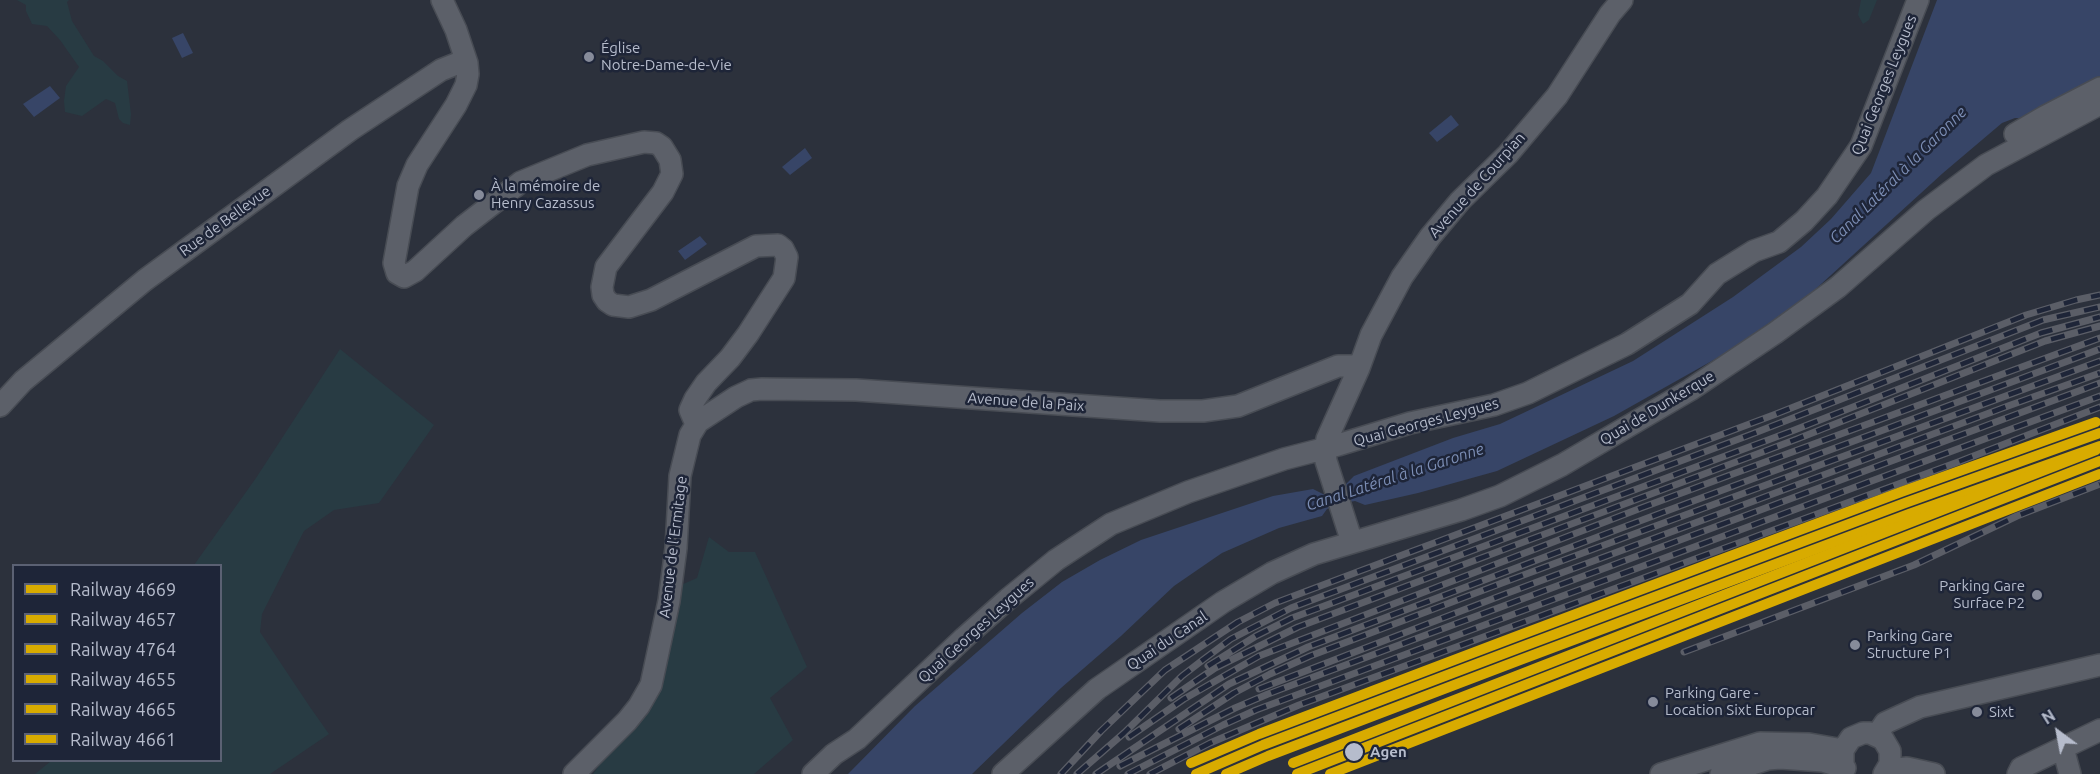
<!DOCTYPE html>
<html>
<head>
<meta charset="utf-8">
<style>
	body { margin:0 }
	#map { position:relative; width:2100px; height:774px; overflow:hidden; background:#2c313c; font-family:Ubuntu,sans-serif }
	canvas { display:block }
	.legend { position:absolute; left:12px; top:564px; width:210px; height:198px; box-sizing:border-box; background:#1e2538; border:2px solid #5b6173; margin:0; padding:8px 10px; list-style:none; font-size:18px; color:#b6bccc }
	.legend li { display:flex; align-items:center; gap:12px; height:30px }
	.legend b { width:30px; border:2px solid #5b6173 }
	.north { position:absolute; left:2028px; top:702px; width:60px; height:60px; -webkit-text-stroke:4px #1e2538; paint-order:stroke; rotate:328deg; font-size:16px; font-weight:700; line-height:24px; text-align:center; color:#b6bccc }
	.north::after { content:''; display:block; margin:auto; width:21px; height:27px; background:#b6bccc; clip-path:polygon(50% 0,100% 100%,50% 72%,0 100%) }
</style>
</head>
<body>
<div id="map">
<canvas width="2100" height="774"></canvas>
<ul class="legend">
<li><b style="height:8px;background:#d8ab00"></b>Railway 4669</li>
<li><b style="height:8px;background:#d8ab00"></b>Railway 4657</li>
<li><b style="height:8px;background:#d8ab00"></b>Railway 4764</li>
<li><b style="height:8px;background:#d8ab00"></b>Railway 4655</li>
<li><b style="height:8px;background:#d8ab00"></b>Railway 4665</li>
<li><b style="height:8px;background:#d8ab00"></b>Railway 4661</li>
</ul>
<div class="north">N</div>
</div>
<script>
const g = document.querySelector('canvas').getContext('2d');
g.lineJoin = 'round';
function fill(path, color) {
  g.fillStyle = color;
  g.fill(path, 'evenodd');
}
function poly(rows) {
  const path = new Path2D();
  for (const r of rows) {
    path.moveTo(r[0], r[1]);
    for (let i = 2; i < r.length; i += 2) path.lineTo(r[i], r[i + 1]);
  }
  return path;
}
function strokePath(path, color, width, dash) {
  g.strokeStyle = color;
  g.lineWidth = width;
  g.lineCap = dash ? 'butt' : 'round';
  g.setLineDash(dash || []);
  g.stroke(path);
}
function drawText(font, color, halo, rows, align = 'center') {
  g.font = font + ' Ubuntu,sans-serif';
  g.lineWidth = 5;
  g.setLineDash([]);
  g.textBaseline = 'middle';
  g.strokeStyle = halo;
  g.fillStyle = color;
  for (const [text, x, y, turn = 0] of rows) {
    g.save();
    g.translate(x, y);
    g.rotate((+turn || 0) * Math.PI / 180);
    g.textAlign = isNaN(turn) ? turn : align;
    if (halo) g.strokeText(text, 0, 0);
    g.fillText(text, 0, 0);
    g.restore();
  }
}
const green = poly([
	[17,0,69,0,67,2,72,21,94,56,103,61,118,76,127,81,131,114,130,125,123,123,119,119,115,103,106,99,82,116,65,112,64,101,66,86,79,67,60,40,47,26,32,24,26,11,26,5],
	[1861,0,1877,0,1869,20,1863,24,1858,15],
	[340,349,434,425,379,503,334,510,304,531,262,614,260,632,310,707,329,734,270,774,35,774,51,761,220,760,220,566,194,565,256,478],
	[709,537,729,552,755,552,807,667,770,698,793,740,754,774,593,774,655,688,681,585,697,578]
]);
const water = poly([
	[1937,0,2100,0,2100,79,2025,118,2015,118,2002,123,1943,173,1808,296,1726,353,1614,416,1497,471,1418,493,1365,505,1355,501,1349,502,1327,509,1322,516,1279,528,1222,553,1174,586,1121,636,1061,688,972,774,848,774,915,706,1022,613,1062,582,1100,560,1141,540,1273,496,1313,489,1325,495,1341,489,1354,476,1453,438,1500,424,1633,361,1733,297,1801,247,1831,219,1871,173],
	[183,33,193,53,182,58,172,38],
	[50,86,60,98,34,117,23,104],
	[1451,115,1459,125,1437,142,1429,133],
	[805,148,812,158,790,175,782,167],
	[700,236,707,244,685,260,678,251]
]);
const minor = poly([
	[442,0,456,30,467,63,468,74,466,85,456,105,417,165,408,186,394,263,397,273,404,277,415,271,464,226,521,182,587,155,644,142,656,143,662,147,670,160,672,174,663,192,606,267,602,287,603,295,607,301,613,305,629,307,651,300,756,246,778,245,783,249,787,257,784,278,748,334,730,358,706,383,695,399,690,410,696,424],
	[2015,134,2044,117,2100,88],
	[0,406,23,381,145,280,350,130,441,70,466,60],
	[1352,542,1326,461,1325,449,1327,439,1359,368,1371,335,1402,277,1430,237,1460,201,1508,154,1557,96,1610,14,1622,0],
	[1877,735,1885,723,1920,707,2100,665],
	[2063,748,2070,774],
	[1843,763,1843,750,1851,738,1863,733,1870,733,1883,739,1890,751,1890,764,1884,774],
	[1887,770,1907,768,1934,774],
	[574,774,627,721,639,706,651,685,669,601,676,548,680,476,690,435,698,422,736,397,751,390,762,389,856,390,1160,411,1203,411,1238,406,1338,366,1352,366,1359,368],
	[813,774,834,754,857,739,964,638,1008,599,1056,560,1111,524,1188,492,1284,459,1338,445,1410,423,1494,405,1528,393,1627,344,1690,304,1717,274,1754,251,1779,242,1804,221,1827,196,1861,146,1918,0],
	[1003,774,1097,689,1223,602,1272,573,1314,554,1461,510,1500,496,1562,465,1690,390,1775,333,1838,287,1926,210,1986,165,2100,104],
	[1661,774,1760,743,1809,744,1843,750],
	[1721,774,1768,759,1780,758,1823,761,1845,768],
	[2018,774,2021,768,2100,730]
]);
const rail = poly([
	[1684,652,1914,565,2017,516,2100,484],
	[1208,666,1256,636,1292,618,1792,431,2041,333,2100,317],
	[1259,689,1505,594,2008,406,2100,373],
	[1171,698,1215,668,1298,627,1797,439,2045,341,2100,326],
	[1179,729,1234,693,1270,674,1310,656,1502,583,2100,361],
	[1129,737,1184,699,1259,656,1641,508,2100,338],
	[1120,766,1235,708,1268,694,2100,383],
	[1061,774,1101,731,1165,670,1238,622,1275,603,1776,414,2026,315,2076,300,2100,295],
	[1077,774,1124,733,1182,676,1204,659,1231,639,1291,608,1752,434,2002,336,2043,320,2100,307],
	[1096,774,1229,684,1308,647,1645,519,2100,349],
	[1128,774,1223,725,1256,710,2100,396],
	[1150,774,1210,743,1299,705,1958,462,2100,407]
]);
const rail1 = poly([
	[1196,774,1263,745,1516,649,1905,503,2100,433]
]);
const rail2 = poly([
	[1226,774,1268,756,1520,660,1909,514,2100,446]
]);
const rail3 = poly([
	[1191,763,1259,734,1512,638,1901,492,2096,422]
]);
const rail4 = poly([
	[1297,774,2100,461]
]);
const rail5 = poly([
	[1330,774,2100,474]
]);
const rail6 = poly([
	[1293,763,2096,450]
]);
const markers = [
	[589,57,6,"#868b9a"],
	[479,195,6,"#868b9a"],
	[2037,595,6,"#868b9a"],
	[1855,645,6,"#868b9a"],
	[1653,702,6,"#868b9a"],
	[1977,712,6,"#868b9a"],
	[1354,752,10,"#b6bccc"]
];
const poiNames = [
	["Église",601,48],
	["Notre-Dame-de-Vie",601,65],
	["À la mémoire de",491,186],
	["Henry Cazassus",491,203],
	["Parking Gare",2025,586,"right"],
	["Surface P2",2025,603,"right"],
	["Parking Gare",1867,636],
	["Structure P1",1867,653],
	["Parking Gare -",1665,693],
	["Location Sixt Europcar",1665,710],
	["Sixt",1989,712]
];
const streetNames = [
	["Quai Georges Leygues",1884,85,-68],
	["Avenue de Courpian",1477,185,-48],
	["Rue de Bellevue",225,221,-36],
	["Avenue de la Paix",1026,402,4],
	["Quai de Dunkerque",1657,408,-31],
	["Quai Georges Leygues",1426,422,-15],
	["Avenue de l’Ermitage",673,547,-83],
	["Quai Georges Leygues",976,630,-42],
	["Quai du Canal",1167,641,-34]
];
const stopNames = [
	["Agen",1370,752]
];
const waterNames = [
	["Canal Latéral à la Garonne",1898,175,-45],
	["Canal Latéral à la Garonne",1395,477,-18]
];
fill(green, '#283b43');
fill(water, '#374567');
strokePath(minor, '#484c54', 24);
strokePath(minor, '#5c6069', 21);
strokePath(rail, '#5b5e67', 7);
strokePath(rail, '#1e2538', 4.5, [14]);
strokePath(rail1, '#d8ab00', 10);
strokePath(rail2, '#d8ab00', 10);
strokePath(rail3, '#d8ab00', 10);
strokePath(rail4, '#d8ab00', 10);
strokePath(rail5, '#d8ab00', 10);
strokePath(rail6, '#d8ab00', 10);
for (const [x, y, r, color] of markers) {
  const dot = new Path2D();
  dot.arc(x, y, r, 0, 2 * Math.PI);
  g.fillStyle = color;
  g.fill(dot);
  strokePath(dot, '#1e2538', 2);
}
drawText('15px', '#b6bccc', '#1e2538', poiNames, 'left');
drawText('15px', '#b6bccc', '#1e2538', streetNames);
drawText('bold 15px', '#b6bccc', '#1e2538', stopNames, 'left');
drawText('italic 16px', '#7c8eb5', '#1e2538', waterNames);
</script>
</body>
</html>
